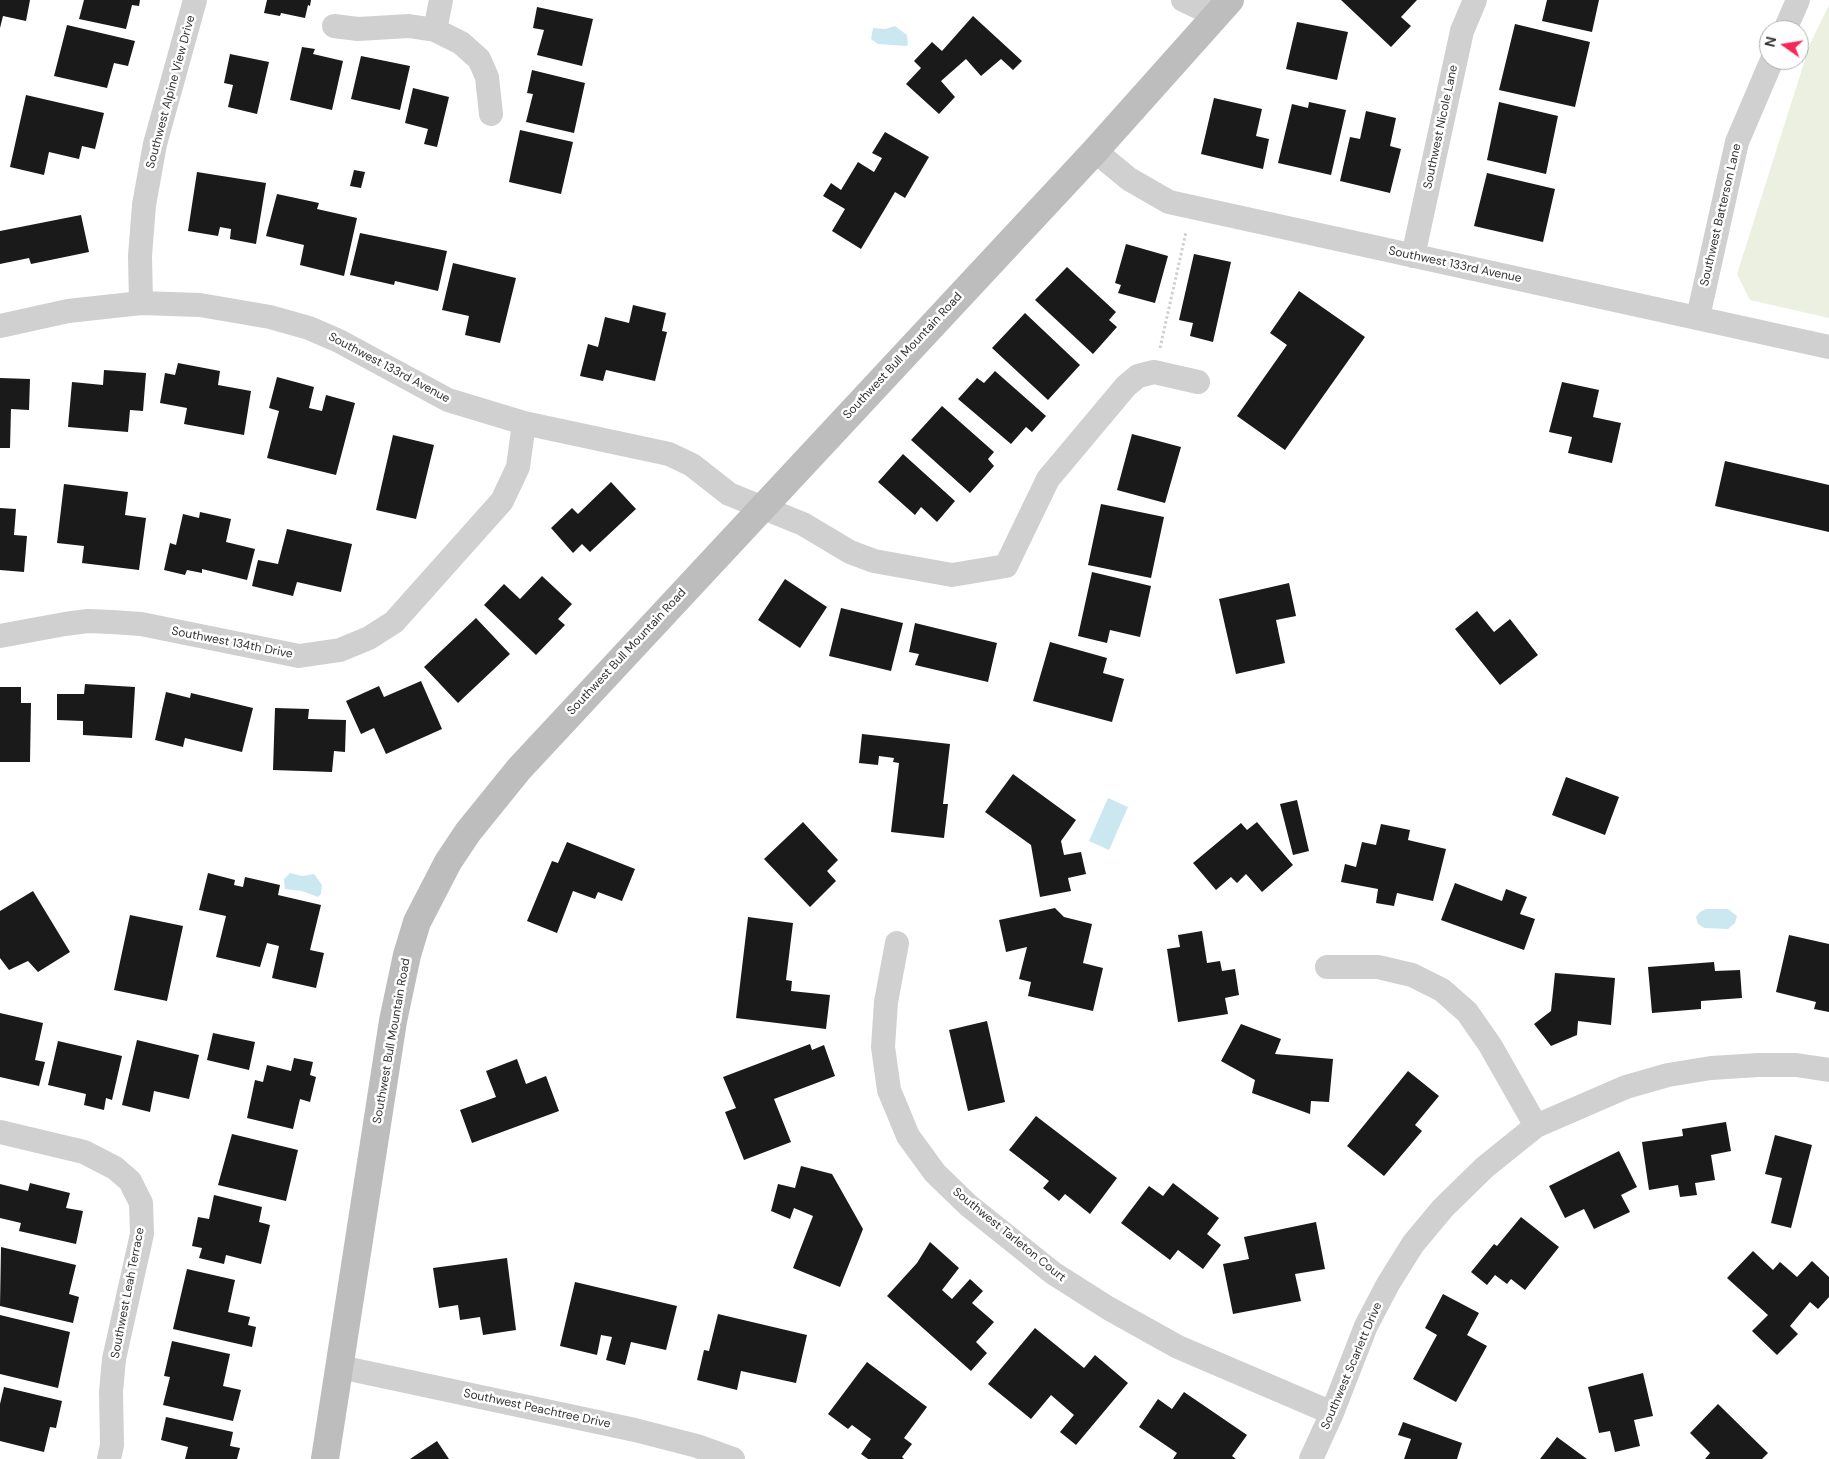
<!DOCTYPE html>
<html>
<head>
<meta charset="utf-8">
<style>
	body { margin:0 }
	#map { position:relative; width:1829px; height:1459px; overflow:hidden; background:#fff; font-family:"DM Sans",sans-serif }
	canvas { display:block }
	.north { position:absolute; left:1759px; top:20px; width:50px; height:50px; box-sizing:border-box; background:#fff; border:1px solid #adadad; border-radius:50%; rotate:283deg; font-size:14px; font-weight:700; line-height:20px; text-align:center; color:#333 }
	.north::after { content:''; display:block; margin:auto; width:18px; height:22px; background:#f72857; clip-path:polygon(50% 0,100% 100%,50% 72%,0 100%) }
</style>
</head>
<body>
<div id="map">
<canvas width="1829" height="1459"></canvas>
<div class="north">N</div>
</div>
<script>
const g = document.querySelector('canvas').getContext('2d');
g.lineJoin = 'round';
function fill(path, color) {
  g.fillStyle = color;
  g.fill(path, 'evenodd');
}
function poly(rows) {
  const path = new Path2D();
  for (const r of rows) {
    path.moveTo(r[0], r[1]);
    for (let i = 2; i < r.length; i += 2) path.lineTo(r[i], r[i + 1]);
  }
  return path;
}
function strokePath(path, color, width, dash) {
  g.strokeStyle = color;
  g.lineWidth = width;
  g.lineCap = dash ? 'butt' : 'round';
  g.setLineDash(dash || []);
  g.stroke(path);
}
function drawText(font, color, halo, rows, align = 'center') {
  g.font = font + ' "DM Sans",sans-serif';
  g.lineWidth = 5;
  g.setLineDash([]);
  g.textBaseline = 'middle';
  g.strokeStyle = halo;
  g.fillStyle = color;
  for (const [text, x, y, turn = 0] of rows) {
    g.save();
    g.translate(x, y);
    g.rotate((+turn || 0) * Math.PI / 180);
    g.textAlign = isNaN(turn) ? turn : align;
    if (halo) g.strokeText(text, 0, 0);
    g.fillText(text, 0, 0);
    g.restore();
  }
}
const green = poly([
	[1829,5,1829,318,1750,300,1737,274,1810,44]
]);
const water = poly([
	[895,26,907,35,908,44,906,46,878,44,871,39,873,28,885,29],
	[1108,798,1128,807,1109,850,1089,841],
	[290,873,302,876,314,874,322,885,321,894,318,897,302,891,285,889,284,879],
	[1706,909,1728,909,1737,916,1735,923,1728,929,1704,928,1698,924,1696,917,1700,912]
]);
const building = poly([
	[0,0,30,0,26,21,3,16,0,28],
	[84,0,140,0,139,6,132,5,126,29,79,19],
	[267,0,311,0,310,6,308,5,305,18,281,13,280,16,264,13],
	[1341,0,1417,0,1401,17,1411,26,1391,47],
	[1547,0,1599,0,1592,32,1542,21],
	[537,7,593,19,582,66,537,55,544,30,533,28],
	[973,16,1022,61,1013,70,1001,59,981,76,966,59,941,81,955,97,939,114,906,84,921,68,914,61,932,42,942,51],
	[1297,22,1348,32,1337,80,1286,69],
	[1515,24,1590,42,1575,107,1499,90],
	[67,25,135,41,128,66,114,63,107,88,54,76],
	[302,47,315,49,313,54,343,61,332,110,290,100],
	[230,54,269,62,257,114,228,107,233,85,224,83],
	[361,56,410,66,400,110,351,99],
	[532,70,585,83,574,133,526,122,533,94,527,93],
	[413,88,449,97,437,147,424,144,428,129,405,123],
	[26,95,104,113,95,149,82,146,79,159,49,152,44,175,10,167],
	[1214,98,1262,109,1256,136,1269,139,1263,169,1201,154],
	[1309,102,1346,110,1331,175,1278,163,1292,104,1308,108],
	[1499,102,1558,116,1546,174,1487,160],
	[1366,111,1396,118,1390,146,1401,149,1390,193,1340,181,1350,137,1360,139],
	[520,130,573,142,561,194,509,182],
	[885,132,929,157,905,198,895,192,861,249,832,231,845,209,823,196,831,183,841,190,858,162,874,172,882,158,872,153],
	[354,170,365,172,361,188,350,186],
	[197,172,266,183,256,244,230,239,231,229,220,227,218,236,188,231],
	[1487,173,1555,189,1543,242,1474,226],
	[277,194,319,203,317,209,357,218,344,276,300,265,304,245,266,236],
	[81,215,89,252,31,264,29,258,0,264,0,231],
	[360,233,447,251,438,291,395,281,394,285,350,275],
	[1126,244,1168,256,1155,303,1118,293,1121,285,1115,283],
	[1194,254,1231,262,1213,342,1190,336,1193,323,1179,320],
	[453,263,516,278,500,343,465,335,469,316,442,310],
	[1067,267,1116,312,1109,320,1117,327,1093,354,1035,300],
	[1299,291,1365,337,1285,450,1237,416,1287,345,1270,333],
	[633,305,666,313,662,331,667,332,655,381,606,370,603,381,580,376,588,344,598,347,605,317,629,323],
	[1025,313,1080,365,1048,400,992,348],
	[178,363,220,371,218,385,251,391,244,435,184,424,187,408,160,403,165,373,175,375],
	[104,370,146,373,143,411,130,410,128,432,68,427,72,382,103,385],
	[995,371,1046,416,1032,432,1026,427,1011,444,958,399,977,378,984,383],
	[277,377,314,387,309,408,322,411,326,395,355,403,336,475,267,458,279,411,269,408],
	[0,378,30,379,29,410,11,409,10,448,0,448],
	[1562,382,1599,390,1593,417,1621,423,1612,463,1568,453,1572,437,1549,432],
	[942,406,994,452,988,459,994,466,970,493,911,440],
	[1132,434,1181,447,1165,503,1117,490],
	[393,435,434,445,416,519,376,510],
	[903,454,955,501,937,522,921,507,915,515,878,482],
	[1725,461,1829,485,1829,532,1715,506],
	[611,482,636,509,590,552,582,544,573,553,551,528,572,508,578,514],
	[64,484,128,492,125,515,146,518,139,570,82,563,84,546,57,543],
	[1101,504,1164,517,1151,578,1088,565],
	[0,508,16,509,14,535,27,536,24,572,0,570],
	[200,512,231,519,226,542,255,549,247,580,202,569,202,573,187,570,185,575,164,570,170,543,176,545,183,514,199,518],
	[287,529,352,544,341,592,297,582,293,596,252,586,258,560,278,564],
	[1092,572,1151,586,1140,637,1110,630,1107,643,1078,636],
	[542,576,572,604,558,619,565,625,536,655,484,605,504,584,520,599],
	[785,579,827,607,800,648,758,620],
	[1289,583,1296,616,1276,620,1285,663,1236,674,1219,599],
	[841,608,903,623,891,671,829,656],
	[1477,611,1494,632,1510,619,1538,655,1500,685,1455,629],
	[476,618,510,654,458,703,424,667],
	[915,623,997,643,988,682,915,665,919,654,909,652],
	[1050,642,1107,658,1103,673,1124,679,1112,722,1033,701],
	[421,681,442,729,386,754,374,728,361,734,346,701,379,686,384,697],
	[85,684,135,687,132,738,83,735,83,721,57,720,57,694,84,694],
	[0,687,21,687,21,703,31,703,30,762,0,762],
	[166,692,190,698,191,693,253,708,242,752,185,738,183,747,155,740],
	[275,708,309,709,308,719,346,720,345,752,334,751,332,772,273,770],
	[862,734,950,744,943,804,948,804,944,838,891,832,899,763,893,762,894,758,879,756,878,765,859,763],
	[1013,774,1076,820,1061,841,1064,855,1081,852,1086,874,1068,878,1071,891,1040,897,1031,845,985,812],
	[1566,777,1619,797,1605,835,1552,815],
	[1297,800,1309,851,1293,855,1280,804],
	[803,822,838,860,827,871,836,881,810,907,764,859],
	[1257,822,1293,865,1262,892,1246,874,1237,883,1231,877,1216,890,1193,863,1241,823,1247,830],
	[1381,824,1410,830,1408,840,1446,849,1433,901,1397,893,1394,906,1376,903,1378,889,1341,882,1345,864,1356,867,1362,842,1376,845],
	[567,842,635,869,622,901,598,892,595,899,573,891,557,933,527,921,552,861,558,863],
	[208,873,235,880,234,885,243,887,245,877,280,885,278,895,321,905,310,950,324,953,316,988,272,978,279,946,267,943,260,967,216,957,226,916,199,910],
	[1455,883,1502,901,1506,889,1527,897,1520,914,1535,919,1524,950,1441,920],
	[33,891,70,952,38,972,28,961,9,970,0,958,0,911],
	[1055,908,1064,917,1092,924,1083,963,1103,968,1093,1011,1028,996,1031,982,1019,979,1027,947,1006,952,999,920],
	[130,915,183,926,167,1001,114,990],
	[748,917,793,923,786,980,792,981,791,991,830,995,826,1029,736,1018],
	[1202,931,1207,963,1220,961,1222,971,1235,969,1239,995,1225,998,1228,1014,1178,1022,1167,949,1180,947,1178,935],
	[1789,935,1829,944,1829,1012,1814,1009,1816,1002,1776,992],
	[1714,962,1715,971,1740,970,1742,998,1701,1001,1701,1009,1652,1013,1648,967],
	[1555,973,1615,978,1611,1025,1578,1021,1577,1035,1551,1046,1534,1024,1551,1011],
	[0,1013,43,1023,35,1060,45,1062,39,1086,0,1077],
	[987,1021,1005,1102,968,1111,949,1030],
	[1241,1024,1281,1039,1275,1054,1333,1059,1329,1102,1311,1101,1310,1114,1252,1093,1255,1080,1221,1061],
	[213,1033,255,1042,249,1070,207,1060],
	[137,1040,199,1055,189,1099,154,1091,150,1112,122,1105],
	[58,1041,122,1056,112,1100,106,1098,104,1110,84,1105,86,1094,48,1085],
	[810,1044,812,1050,824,1045,835,1076,774,1099,791,1142,744,1160,725,1112,736,1108,723,1077],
	[294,1058,313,1062,310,1075,316,1077,310,1102,300,1099,293,1129,247,1118,255,1080,263,1082,267,1065,291,1071],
	[517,1059,526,1084,546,1076,559,1111,472,1143,460,1110,496,1097,486,1071],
	[1408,1071,1439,1096,1415,1125,1422,1131,1384,1176,1347,1146],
	[1036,1116,1117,1178,1090,1214,1065,1194,1059,1201,1043,1188,1049,1181,1009,1150],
	[1726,1122,1731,1151,1711,1155,1715,1180,1695,1183,1697,1195,1680,1197,1678,1185,1649,1190,1642,1142,1683,1136,1682,1129],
	[232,1134,298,1150,286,1201,218,1185],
	[1775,1135,1812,1145,1791,1228,1771,1223,1782,1178,1765,1174],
	[1619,1151,1637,1187,1621,1195,1630,1212,1594,1229,1584,1209,1565,1218,1549,1186],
	[801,1166,832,1174,863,1229,840,1287,793,1268,813,1216,794,1208,790,1219,771,1211,778,1184,795,1188],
	[30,1183,70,1193,66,1208,83,1211,76,1244,19,1231,21,1223,0,1218,0,1184,28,1191],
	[1173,1183,1219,1218,1207,1234,1221,1245,1203,1269,1178,1250,1170,1260,1121,1223,1149,1186,1163,1196],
	[214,1195,262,1207,259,1222,270,1225,261,1264,226,1255,224,1264,199,1258,202,1248,192,1246,198,1217,209,1219],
	[1521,1217,1559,1247,1525,1290,1511,1279,1507,1284,1495,1275,1487,1285,1471,1272,1494,1244,1497,1246],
	[1316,1222,1325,1269,1295,1274,1301,1301,1233,1314,1223,1264,1249,1259,1244,1237],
	[930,1242,959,1268,942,1290,952,1299,970,1279,983,1291,972,1303,994,1322,976,1342,987,1353,971,1371,887,1296,917,1263],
	[1,1247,76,1265,69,1294,79,1297,73,1323,0,1306],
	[1753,1251,1773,1270,1780,1262,1797,1277,1812,1261,1829,1277,1829,1297,1818,1309,1810,1302,1790,1326,1798,1334,1777,1355,1752,1331,1768,1315,1727,1278],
	[507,1258,516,1330,483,1335,480,1317,460,1320,458,1305,439,1308,433,1268],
	[187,1269,235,1280,228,1312,250,1317,248,1325,256,1327,252,1347,173,1329],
	[575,1282,677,1306,666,1350,631,1342,625,1365,606,1360,612,1337,601,1335,597,1355,560,1346],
	[1443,1294,1479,1313,1467,1335,1487,1346,1456,1402,1413,1379,1437,1335,1425,1328],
	[718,1314,807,1335,796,1383,741,1371,737,1390,697,1380,704,1350,709,1351],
	[0,1315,70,1332,58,1388,0,1374],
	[1035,1328,1084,1368,1095,1355,1128,1383,1076,1445,1060,1432,1074,1415,1051,1395,1031,1419,988,1384],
	[172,1341,230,1354,223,1386,241,1390,233,1421,163,1405,170,1377,164,1376],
	[867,1362,927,1407,904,1438,912,1444,902,1457,904,1459,868,1459,861,1454,871,1439,852,1425,848,1429,828,1414],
	[1643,1373,1653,1416,1634,1420,1640,1446,1615,1452,1610,1431,1599,1433,1588,1387],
	[4,1387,62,1401,56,1428,50,1427,44,1452,0,1441,0,1404],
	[1184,1392,1247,1435,1232,1456,1236,1459,1173,1459,1177,1453,1139,1427,1158,1399,1172,1409],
	[1718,1404,1768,1453,1762,1459,1705,1459,1710,1453,1690,1433],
	[166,1417,233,1432,230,1446,240,1448,237,1459,185,1459,188,1447,161,1440],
	[1403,1422,1462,1443,1457,1459,1404,1459,1411,1439,1398,1435],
	[1557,1437,1587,1459,1540,1459],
	[437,1441,449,1459,410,1459]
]);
const path = poly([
	[1160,348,1186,232]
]);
const street = poly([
	[1183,0,1217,16],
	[334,26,358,29,409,26,435,30,461,43,479,59,487,77,491,114],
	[435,30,441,0],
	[1785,30,1798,0],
	[1095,151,1129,179,1169,202,1829,347],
	[1413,256,1462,31,1475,0],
	[141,303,140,256,144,205,155,144,195,0],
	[1698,317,1737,142,1772,60],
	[0,326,68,311,141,303,200,305,270,317,309,328,339,341,448,400,524,423,669,454,692,465,729,494,803,524,850,552,874,561,952,575,1006,566,1048,479,1126,386,1138,376,1154,372,1198,382],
	[0,636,65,624,88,621,112,622,141,624,299,656,340,650,369,638,394,622,502,501,518,467,524,423],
	[897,943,886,1002,883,1047,889,1090,908,1136,935,1173,968,1205,1053,1273,1108,1308,1178,1347,1332,1413],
	[1327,967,1378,967,1412,975,1442,990,1467,1012,1490,1045,1536,1126],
	[0,1132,84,1152,115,1168,130,1181,141,1203,142,1234,114,1359,111,1392,112,1445,109,1459],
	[340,1367,635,1430,697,1446,733,1459],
	[1311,1459,1332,1413,1366,1326,1388,1284,1413,1244,1443,1208,1485,1167,1536,1126,1626,1087,1668,1075,1711,1068,1759,1065,1796,1065,1829,1070]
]);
const secondary = poly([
	[325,1459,393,1021,407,955,417,922,448,862,468,832,519,769,1095,151,1230,0]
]);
const streetNames = [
	["Southwest Alpine View Drive",171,92,-75],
	["Southwest Nicole Lane",1441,127,-78],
	["Southwest Batterson Lane",1721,215,-77],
	["Southwest 133rd Avenue",1455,265,12],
	["Southwest Bull Mountain Road",903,356,-47],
	["Southwest 133rd Avenue",389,368,28],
	["Southwest 134th Drive",232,643,11],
	["Southwest Bull Mountain Road",627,652,-47],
	["Southwest Bull Mountain Road",392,1041,-80],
	["Southwest Tarleton Court",1009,1235,39],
	["Southwest Leah Terrace",128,1293,-79],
	["Southwest Scarlett Drive",1352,1366,-67],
	["Southwest Peachtree Drive",537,1409,12]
];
fill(green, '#ebf0e0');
fill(water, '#cbe8f1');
fill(building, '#1a1a1a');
strokePath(path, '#d0d0d0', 3, [2.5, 2.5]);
strokePath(street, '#d0d0d0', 24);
strokePath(secondary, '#bdbdbd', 28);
drawText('12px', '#333', '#fff', streetNames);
</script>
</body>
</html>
